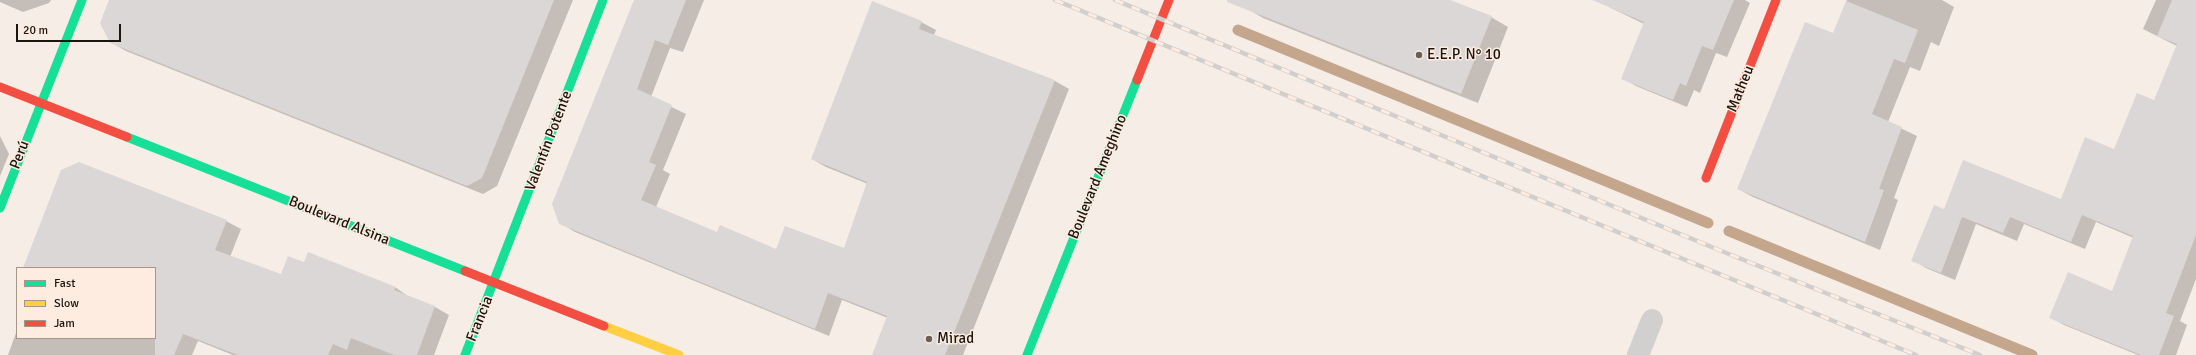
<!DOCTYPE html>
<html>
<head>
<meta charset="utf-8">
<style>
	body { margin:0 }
	#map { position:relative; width:2196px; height:355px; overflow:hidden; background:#f6ede6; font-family:Signika,sans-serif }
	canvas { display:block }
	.legend { position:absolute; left:16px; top:267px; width:140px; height:72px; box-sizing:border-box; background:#fdecdf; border:1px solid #a3968c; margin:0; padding:5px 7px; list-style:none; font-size:12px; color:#1b1510 }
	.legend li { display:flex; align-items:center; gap:8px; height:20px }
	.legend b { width:20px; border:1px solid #a3968c }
	.scale { position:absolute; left:16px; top:24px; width:105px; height:18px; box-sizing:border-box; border:2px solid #1b1510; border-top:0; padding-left:5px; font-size:12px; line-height:14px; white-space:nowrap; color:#1b1510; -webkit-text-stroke:3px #fdecdf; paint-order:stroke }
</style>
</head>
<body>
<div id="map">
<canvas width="2196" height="355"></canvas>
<ul class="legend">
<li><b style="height:5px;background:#16e098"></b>Fast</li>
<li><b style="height:5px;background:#ffcf43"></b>Slow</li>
<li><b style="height:5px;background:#f24e42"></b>Jam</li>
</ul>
<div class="scale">20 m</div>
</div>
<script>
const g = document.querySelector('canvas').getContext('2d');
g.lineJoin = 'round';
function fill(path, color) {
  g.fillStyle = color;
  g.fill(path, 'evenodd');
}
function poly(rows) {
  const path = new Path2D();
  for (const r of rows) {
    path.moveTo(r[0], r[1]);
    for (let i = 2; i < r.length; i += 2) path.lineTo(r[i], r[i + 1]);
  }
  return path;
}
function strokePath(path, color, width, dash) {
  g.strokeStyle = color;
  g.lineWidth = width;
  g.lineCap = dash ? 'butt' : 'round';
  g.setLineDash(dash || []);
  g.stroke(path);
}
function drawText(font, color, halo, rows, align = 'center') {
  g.font = font + ' Signika,sans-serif';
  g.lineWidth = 3;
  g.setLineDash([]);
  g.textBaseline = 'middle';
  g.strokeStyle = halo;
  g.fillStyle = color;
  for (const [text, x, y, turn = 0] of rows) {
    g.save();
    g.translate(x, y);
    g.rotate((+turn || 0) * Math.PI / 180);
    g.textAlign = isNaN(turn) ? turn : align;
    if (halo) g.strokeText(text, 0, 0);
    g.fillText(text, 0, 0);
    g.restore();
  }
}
const shadow = poly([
	[0,0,51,0,49,3,23,12,0,2],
	[110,0,573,0,497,186,483,194,126,51,110,42],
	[635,0,704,0,683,52,670,48,651,97,686,114,663,170,670,174,656,207,718,233,777,250,845,250,868,184,826,167,812,159,921,22,936,30,934,35,1055,81,1069,89,963,355,881,355,888,318,842,300,829,336,575,232,560,223],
	[1250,0,1447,0,1491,17,1508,27,1478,103,1263,18,1246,8],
	[1612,0,1745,0,1750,3,1727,57,1716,53,1700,93,1694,90,1687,107,1636,86,1622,78,1644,24,1609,7],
	[1847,0,1942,0,1954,7,1939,46,1931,42,1920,71,1910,67,1888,122,1917,136,1894,198,1898,200,1880,250,1753,197,1738,189,1833,35],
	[2156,0,2196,0,2196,279,2180,321,2187,325,2176,355,2138,355,2064,325,2050,317,2112,292,2134,238,2096,222,2085,249,2024,224,2017,241,1976,224,1955,280,1926,268,1913,260,1945,210,2061,200,2114,150,2155,101,2177,46,2143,29],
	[0,136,9,154,0,176],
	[226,221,241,229,230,257,281,276,304,263,395,287,409,297,435,307,449,315,434,355,233,355,198,341,192,355,8,355,17,330,17,338,155,338,155,268,24,268]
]);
const stream = poly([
	[1238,30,1708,223],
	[1729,231,2032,355]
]);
const building = poly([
	[109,0,554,0,482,178,467,186,110,43,100,23],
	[634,0,686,0,668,45,655,40,637,89,672,105,649,162,656,165,641,200,717,232,720,225,776,249,785,226,844,248,867,182,811,159,872,1,922,21,919,29,1055,80,945,355,872,355,887,316,828,293,815,329,559,224,552,204],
	[1227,0,1450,0,1492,16,1461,94,1227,2],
	[1592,0,1734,0,1713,50,1702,46,1686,86,1680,83,1673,100,1621,79,1644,22],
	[2172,0,2196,0,2196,235,2166,313,2174,316,2159,355,2141,355,2049,318,2068,272,2112,291,2133,236,2082,215,2071,242,2010,217,2003,233,1962,217,1941,273,1911,261,1934,205,1944,209,1963,160,2061,199,2085,137,2114,149,2137,93,2154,100,2177,44,2157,36],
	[1846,1,1918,30,1905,63,1894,59,1872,114,1902,127,1879,189,1884,190,1865,242,1737,189,1805,22,1833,33],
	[79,162,227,220,215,250,281,274,288,256,304,262,308,252,396,287,394,290,435,306,417,355,394,355,351,338,347,350,333,344,328,355,238,355,183,334,174,355,155,355,155,268,23,268,61,170]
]);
const street = poly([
	[1638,355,1652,320]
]);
const fast = poly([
	[127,137,465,271],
	[0,208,82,0],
	[465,355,603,0],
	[1027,355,1137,80]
]);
const slow = poly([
	[604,326,679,355]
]);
const jam = poly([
	[1137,80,1169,0],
	[0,87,127,137],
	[1706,178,1776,0],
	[465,271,604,326]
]);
const rail = poly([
	[1055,0,1916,355],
	[1115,0,1714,248,1980,355]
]);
const markers = [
	[1419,55,4,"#68615b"],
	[929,339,4,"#68615b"]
];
const poiNames = [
	["E.E.P. N° 10",1427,55],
	["Mirad",937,339]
];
const streetNames = [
	["Matheu",1741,89,-68],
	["Valentín Potente",549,141,-69],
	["Perú",20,155,-69],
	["Boulevard Ameghino",1098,177,-68],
	["Boulevard Alsina",339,221,22],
	["Francia",480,319,-68]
];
fill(shadow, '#0003');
strokePath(stream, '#c4a68c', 11);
fill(building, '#dbd7d7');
strokePath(street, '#d2d0ce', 22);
strokePath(fast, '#16e098', 9);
strokePath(slow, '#ffcf43', 9);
strokePath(jam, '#f24e42', 9);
strokePath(rail, '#d1cecc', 4.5);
strokePath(rail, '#fdecdf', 3, [9]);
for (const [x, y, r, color] of markers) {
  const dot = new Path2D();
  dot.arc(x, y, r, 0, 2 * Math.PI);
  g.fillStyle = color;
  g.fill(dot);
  strokePath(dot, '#fdecdf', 1.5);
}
drawText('15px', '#1b1510', '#fdecdf', poiNames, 'left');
drawText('15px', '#1b1510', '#fdecdf', streetNames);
</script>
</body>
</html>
